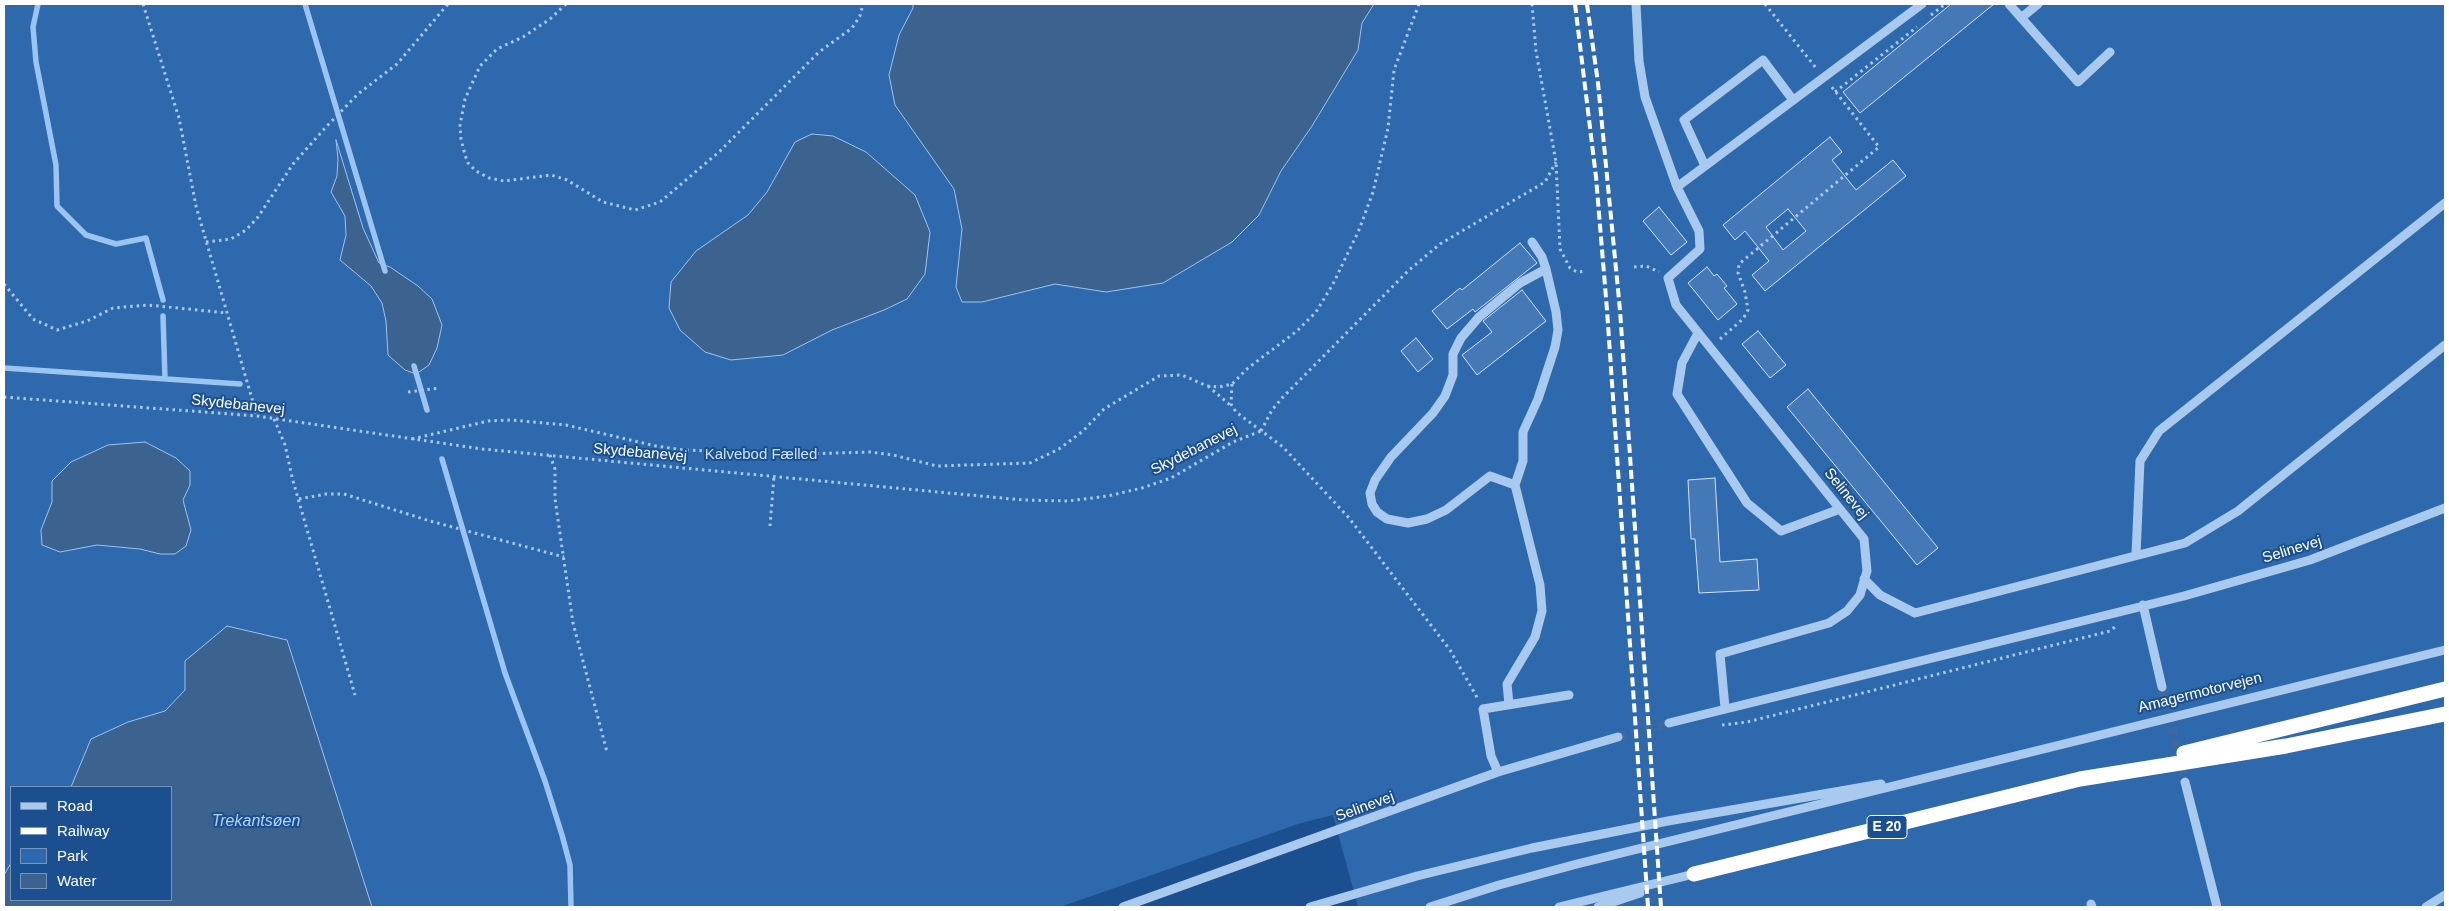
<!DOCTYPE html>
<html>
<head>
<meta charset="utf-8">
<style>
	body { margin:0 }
	#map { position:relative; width:2449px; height:911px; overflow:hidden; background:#1b4f8f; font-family:Helvetica,sans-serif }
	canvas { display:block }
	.frame { position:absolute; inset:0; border:5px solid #fff; pointer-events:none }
	.legend { position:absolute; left:10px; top:786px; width:162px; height:115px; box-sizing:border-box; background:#1b4f8f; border:1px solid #7695bc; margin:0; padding:6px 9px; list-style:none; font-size:15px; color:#fff }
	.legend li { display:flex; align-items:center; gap:10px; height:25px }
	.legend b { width:25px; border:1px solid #7695bc }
</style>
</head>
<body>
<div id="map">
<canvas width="2449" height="911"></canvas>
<div class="frame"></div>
<ul class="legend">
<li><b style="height:6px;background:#a9c9ee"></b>Road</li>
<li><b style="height:6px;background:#fff"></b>Railway</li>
<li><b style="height:14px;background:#2e69ad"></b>Park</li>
<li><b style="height:14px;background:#3c6290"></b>Water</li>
</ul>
</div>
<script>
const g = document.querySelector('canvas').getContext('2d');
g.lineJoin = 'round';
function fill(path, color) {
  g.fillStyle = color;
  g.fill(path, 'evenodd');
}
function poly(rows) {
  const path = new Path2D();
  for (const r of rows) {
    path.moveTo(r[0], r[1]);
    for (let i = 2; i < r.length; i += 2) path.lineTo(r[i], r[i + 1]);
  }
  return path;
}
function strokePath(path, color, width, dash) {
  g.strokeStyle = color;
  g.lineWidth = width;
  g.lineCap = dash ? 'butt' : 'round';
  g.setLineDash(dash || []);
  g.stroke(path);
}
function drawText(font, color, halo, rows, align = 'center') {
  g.font = font + ' Helvetica,sans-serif';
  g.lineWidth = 4;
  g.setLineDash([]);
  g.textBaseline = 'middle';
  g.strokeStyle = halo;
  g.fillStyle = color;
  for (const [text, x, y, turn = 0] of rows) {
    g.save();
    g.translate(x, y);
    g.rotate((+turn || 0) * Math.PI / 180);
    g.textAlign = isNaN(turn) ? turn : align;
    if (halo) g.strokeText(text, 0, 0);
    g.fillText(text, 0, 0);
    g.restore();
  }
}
const green = poly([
	[4,4,2445,4,2445,907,1358,907,1333,815,1301,823,1060,907,372,907,287,640,185,690,165,711,128,723,91,739,71,787,11,787,11,863,4,875]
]);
const water = poly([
	[913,4,1374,4,1362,23,1358,50,1312,126,1281,171,1259,215,1232,242,1163,283,1106,292,1055,284,982,302,962,302,956,287,962,229,954,189,895,105,889,75,899,35,913,8,913,4],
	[812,134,833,136,866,152,915,195,930,232,925,274,907,299,884,310,832,330,783,355,731,360,705,352,680,330,669,308,671,282,696,251,748,215,767,192,795,142,812,134],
	[336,140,363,228,379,263,390,267,418,286,432,299,442,325,437,348,429,365,416,374,405,370,388,355,386,321,382,303,371,286,340,260,346,235,345,216,331,192,337,176,338,159,336,140],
	[145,442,176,458,190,471,190,485,183,500,191,530,186,546,175,554,160,554,140,549,97,545,60,552,42,545,41,530,52,502,52,481,71,462,108,445,145,442],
	[227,626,287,640,372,907,4,907,4,875,11,863,11,900,171,900,171,787,71,787,91,739,128,722,165,711,185,690,185,661,227,626]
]);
const stream = poly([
	[38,4,33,27,36,62,56,165,57,206,86,235,116,244,146,238,163,300],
	[305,4,385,271],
	[163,316,165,379],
	[414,366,427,410],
	[4,368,240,384],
	[442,459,505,673,545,781,562,835,570,865,571,907]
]);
const building = poly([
	[1951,4,1994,4,1860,113,1843,92,1951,4],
	[1830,137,1842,152,1832,160,1856,190,1893,160,1906,176,1765,291,1752,275,1769,261,1745,231,1735,240,1723,225,1830,137],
	[1788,209,1806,231,1783,250,1766,227,1788,209],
	[1659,207,1687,242,1671,255,1643,221,1659,207],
	[1520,243,1537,263,1475,312,1473,309,1447,329,1432,311,1460,288,1462,290,1520,243],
	[1707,267,1714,276,1717,274,1727,286,1724,288,1737,304,1718,320,1688,283,1707,267],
	[1522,290,1546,321,1477,375,1462,355,1492,332,1483,321,1522,290],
	[1758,331,1786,365,1770,378,1742,344,1758,331],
	[1416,338,1433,359,1418,372,1401,351,1416,338],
	[1808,389,1938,548,1917,565,1787,407,1808,389],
	[1715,478,1720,562,1757,559,1759,590,1699,593,1695,539,1691,539,1688,480,1715,478]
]);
const minorTunnel = poly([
	[2162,687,2185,782],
	[1618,737,1669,723]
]);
const path = poly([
	[143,4,179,118,196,206,257,416],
	[566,4,550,19,523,37,497,49,480,66,465,99,460,125,461,139,465,155,468,163,476,171,489,178,504,181,551,175,567,180,603,202,635,210,660,202,719,152,819,52,852,28,860,16,863,4],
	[1532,4,1536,51,1556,162,1560,249,1570,268,1577,272,1586,271],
	[1765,4,1816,68],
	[1931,15,1944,5],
	[1835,92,1917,27],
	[206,242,231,239,246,230,258,217,293,164,326,127,358,94,397,64,448,4],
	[1634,267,1646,266,1659,272],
	[4,284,33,319,57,330,87,321,113,308,148,305,227,313],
	[1720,339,1743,319,1748,310,1745,292,1738,273,1739,264,1879,147,1831,86],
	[1232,384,1231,404,1236,412,1283,447,1349,518,1450,650,1478,699],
	[1208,386,1230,405],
	[408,392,440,388],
	[4,397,257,416,482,449,1023,500,1068,501,1108,496,1142,488,1171,478,1233,442,1261,431],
	[274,419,285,445,293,481,355,695],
	[1261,431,1272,410,1283,397,1408,271,1440,244,1545,182,1556,162],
	[412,439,488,421,511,420,566,425,656,446,683,450,803,454,870,452,893,455,937,466,1030,463,1059,449,1083,431,1104,409,1159,376,1182,375,1207,386,1219,387,1232,384,1248,368,1297,331,1316,312,1333,284,1359,230,1373,192,1388,128,1394,70,1419,4],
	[550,455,555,469,555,499,573,623,607,752],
	[299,499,326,494,344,494,430,521,564,557],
	[770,526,774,476],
	[1722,725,1747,722,2110,631,2115,627]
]);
const minor = poly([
	[1636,4,1639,61,1645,97,1677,187,1699,231,1700,249,1668,278,1676,305,1864,539,1867,571,1860,595,1847,611,1829,623,1720,654,1725,708],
	[2009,4,2078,82,2110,52],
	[2021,18,2038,4],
	[1705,166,1684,120,1763,60,1793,100],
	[1677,187,1922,4],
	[1698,333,1682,363,1677,394,1747,503,1781,531,1840,509],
	[1515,485,1490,476,1446,510,1427,519,1408,523,1387,519,1377,512,1372,504,1370,493,1375,480,1391,457,1433,413,1445,396,1453,375,1453,354,1461,338,1479,317,1520,283,1546,269],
	[2136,555,2140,461,2159,431,2445,203],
	[1864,579,1880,595,1915,613,2185,543,2238,511,2445,345],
	[2143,605,2162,687],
	[1509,704,1507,684,1535,637,1542,611,1540,585,1515,485,1523,461,1523,432,1538,399,1555,347,1558,330,1556,312,1546,269,1542,257,1532,242],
	[1669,723,2184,596,2310,560,2445,508],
	[1498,772,1491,756,1483,709,1569,695],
	[2185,782,2217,907],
	[2091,904,2092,907],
	[1123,907,1498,772,1618,737],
	[1310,907,1417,876,1532,848,1668,821,1881,784],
	[1430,907,1499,885,1577,864,2445,650],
	[1559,907,1694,874],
	[1598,907,1640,893],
	[2426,907,2445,895]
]);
const highway = poly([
	[2184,753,2445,689],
	[1694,874,2080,779,2286,746,2445,714]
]);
const rail = poly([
	[1575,4,1596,177,1607,310,1648,907],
	[1587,4,1598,83,1620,310,1661,907]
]);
const shields = [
	[1887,827,40]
];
const shieldNames = [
	["E 20",1887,827]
];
const streetNames = [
	["Skydebanevej",238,405,6],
	["Skydebanevej",1194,450,-27],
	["Skydebanevej",640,453,5],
	["Selinevej",1846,494,51],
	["Selinevej",2292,550,-17],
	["Amagermotorvejen",2200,693,-14],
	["Selinevej",1365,807,-20]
];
const parkNames = [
	["Kalvebod Fælled",761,455]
];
const waterNames = [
	["Trekantsøen",256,822]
];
fill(green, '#2e69ad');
fill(water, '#3c6290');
strokePath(water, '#9cc4f0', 1);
strokePath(stream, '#9cc4f0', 5.5);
fill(building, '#4478b7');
strokePath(building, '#cfe3fa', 1);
strokePath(minorTunnel, '#3d69a0', 9, [9, 4.5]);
strokePath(path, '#a9c9ee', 3, [2.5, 4]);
strokePath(minor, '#a9c9ee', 9);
strokePath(highway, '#fff', 15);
strokePath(rail, '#fff', 4, [9, 4]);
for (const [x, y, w] of shields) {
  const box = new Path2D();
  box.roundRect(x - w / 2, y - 11.5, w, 23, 4);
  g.fillStyle = '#1b4f8f';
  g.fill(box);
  strokePath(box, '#fff', 1);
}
drawText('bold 14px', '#fff', null, shieldNames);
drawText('15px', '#fff', '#1b4f8f', streetNames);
drawText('15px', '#cfe3fa', '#1b4f8f', parkNames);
drawText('italic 16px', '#b5d3f5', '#1b4f8f', waterNames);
</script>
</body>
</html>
